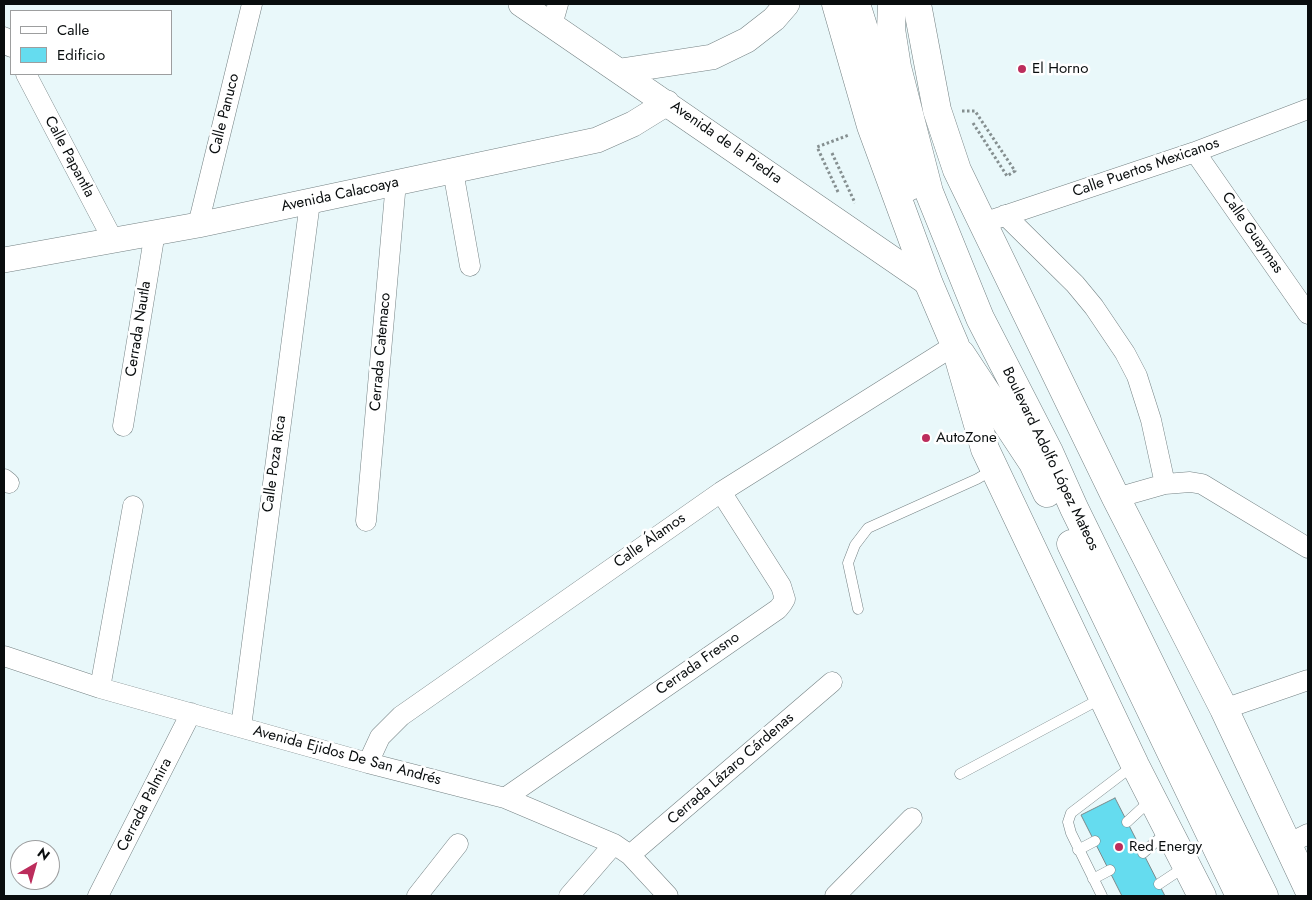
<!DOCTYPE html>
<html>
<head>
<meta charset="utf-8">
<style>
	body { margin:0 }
	#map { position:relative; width:1312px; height:900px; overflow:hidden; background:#e9f8fa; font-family:Jost,sans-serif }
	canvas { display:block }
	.frame { position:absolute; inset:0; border:5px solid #090d0e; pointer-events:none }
	.legend { position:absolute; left:10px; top:10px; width:162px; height:65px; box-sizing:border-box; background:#fff; border:1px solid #9d9e9f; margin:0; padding:6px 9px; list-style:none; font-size:15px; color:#090d0e }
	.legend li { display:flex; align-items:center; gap:10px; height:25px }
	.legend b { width:25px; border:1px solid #9d9e9f }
	.north { position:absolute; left:10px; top:840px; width:50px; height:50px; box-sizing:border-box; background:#fff; border:1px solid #9d9e9f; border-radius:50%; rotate:38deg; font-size:14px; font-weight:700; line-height:20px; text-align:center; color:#090d0e }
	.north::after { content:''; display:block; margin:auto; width:18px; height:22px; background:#bc2d5c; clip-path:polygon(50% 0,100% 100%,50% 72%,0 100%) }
</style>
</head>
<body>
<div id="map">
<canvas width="1312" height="900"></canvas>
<div class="frame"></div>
<ul class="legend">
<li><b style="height:6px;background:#fff"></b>Calle</li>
<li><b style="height:14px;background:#65dcef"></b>Edificio</li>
</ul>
<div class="north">N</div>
</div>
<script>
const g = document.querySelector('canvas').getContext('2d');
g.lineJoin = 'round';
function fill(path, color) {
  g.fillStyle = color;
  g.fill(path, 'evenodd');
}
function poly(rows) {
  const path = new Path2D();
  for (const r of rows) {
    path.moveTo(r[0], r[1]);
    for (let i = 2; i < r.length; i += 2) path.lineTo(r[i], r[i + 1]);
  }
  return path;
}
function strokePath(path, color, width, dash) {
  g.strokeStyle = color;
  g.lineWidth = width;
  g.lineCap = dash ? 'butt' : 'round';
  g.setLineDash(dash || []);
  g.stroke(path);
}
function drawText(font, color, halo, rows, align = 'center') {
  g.font = font + ' Jost,sans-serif';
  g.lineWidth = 5;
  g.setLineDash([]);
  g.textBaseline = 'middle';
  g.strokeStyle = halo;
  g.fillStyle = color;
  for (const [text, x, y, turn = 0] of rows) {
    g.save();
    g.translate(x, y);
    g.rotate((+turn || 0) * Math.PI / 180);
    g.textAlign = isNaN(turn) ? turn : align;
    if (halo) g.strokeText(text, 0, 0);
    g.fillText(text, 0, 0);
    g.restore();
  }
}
const building = poly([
	[1115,798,1165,896,1122,896,1081,815,1115,798]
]);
const path = poly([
	[962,111,975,111,1015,171,1007,176,973,123],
	[832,153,855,203],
	[838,192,817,147,849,135]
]);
const service = poly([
	[858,609,848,563,855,545,868,528,977,479,994,469],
	[960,774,1102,698],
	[1127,822,1152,799],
	[1078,850,1095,841],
	[1143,853,1168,831],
	[1093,879,1110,870],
	[1159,884,1186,866],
	[1102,896,1071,833,1068,822,1071,813,1134,765]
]);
const minor = poly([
	[552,25,558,4],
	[4,37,11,47],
	[26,74,113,240],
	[1195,152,1308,314],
	[453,171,470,266],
	[1005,215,1075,284,1094,307,1125,353,1137,376,1151,420,1165,484],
	[983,223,1195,152,1308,109],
	[198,225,252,4],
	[123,426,155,232],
	[4,479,9,483],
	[1116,498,1165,484,1190,482,1202,484,1308,548],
	[366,521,396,182],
	[4,656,100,688,368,763,505,798,614,844,630,855,668,896],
	[100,688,133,506],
	[1224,709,1308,680],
	[241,727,310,202],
	[368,763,380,737,401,716,721,492,955,345],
	[505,798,778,609,782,604,785,599,781,586,721,492],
	[1288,844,1308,834],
	[630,855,832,682],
	[98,896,191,713],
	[417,896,458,844],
	[569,896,614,844],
	[835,896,912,818]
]);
const tertiary = poly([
	[521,4,929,284],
	[621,71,712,57,747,40,774,19,787,4],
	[4,260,198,225,597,140,633,124,667,103]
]);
const secondary = poly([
	[892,4,891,29,897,67,929,192,980,318,1049,452,1074,508,1264,896],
	[961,354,1033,463,1047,493],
	[1071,544,1240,896]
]);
const primary = poly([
	[836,4,871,126,929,284,955,345,985,449,1135,765,1202,896],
	[856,4,894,125,908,187],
	[917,4,937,110,957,170,1116,498,1224,709,1308,888]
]);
const markers = [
	[1022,69,5,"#bc2d5c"],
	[926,438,5,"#bc2d5c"],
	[1119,847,5,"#bc2d5c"]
];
const poiNames = [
	["El Horno",1032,69],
	["AutoZone",936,438],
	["Red Energy",1129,847]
];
const streetNames = [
	["Calle Panuco",225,114,-76],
	["Avenida de la Piedra",726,143,35],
	["Calle Papantla",69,157,62],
	["Calle Puertos Mexicanos",1146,168,-19],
	["Avenida Calacoaya",340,195,-12],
	["Calle Guaymas",1252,233,55],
	["Cerrada Nautla",139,329,-81],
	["Cerrada Catemaco",381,352,-85],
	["Boulevard Adolfo López Mateos",1050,459,64],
	["Calle Poza Rica",275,464,-82],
	["Calle Álamos",650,541,-35],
	["Cerrada Fresno",698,664,-35],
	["Avenida Ejidos De San Andrés",347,756,15],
	["Cerrada Lázaro Cárdenas",731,769,-41],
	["Cerrada Palmira",145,805,-63]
];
fill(building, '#65dcef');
strokePath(building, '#7c898b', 1);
strokePath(service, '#758284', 11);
strokePath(minor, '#758284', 21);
strokePath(tertiary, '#758284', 26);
strokePath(secondary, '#758284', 29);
strokePath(primary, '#758284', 29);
strokePath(path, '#858f90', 3, [2.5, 2.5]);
strokePath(service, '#fff', 10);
strokePath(minor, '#fff', 20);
strokePath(tertiary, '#fff', 25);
strokePath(secondary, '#fff', 28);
strokePath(primary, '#fff', 28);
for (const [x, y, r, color] of markers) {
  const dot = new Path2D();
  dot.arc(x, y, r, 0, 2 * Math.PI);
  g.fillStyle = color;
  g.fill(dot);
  strokePath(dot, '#fff', 2);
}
drawText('15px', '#090d0e', '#fff', poiNames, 'left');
drawText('15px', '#090d0e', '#fff', streetNames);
</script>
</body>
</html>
